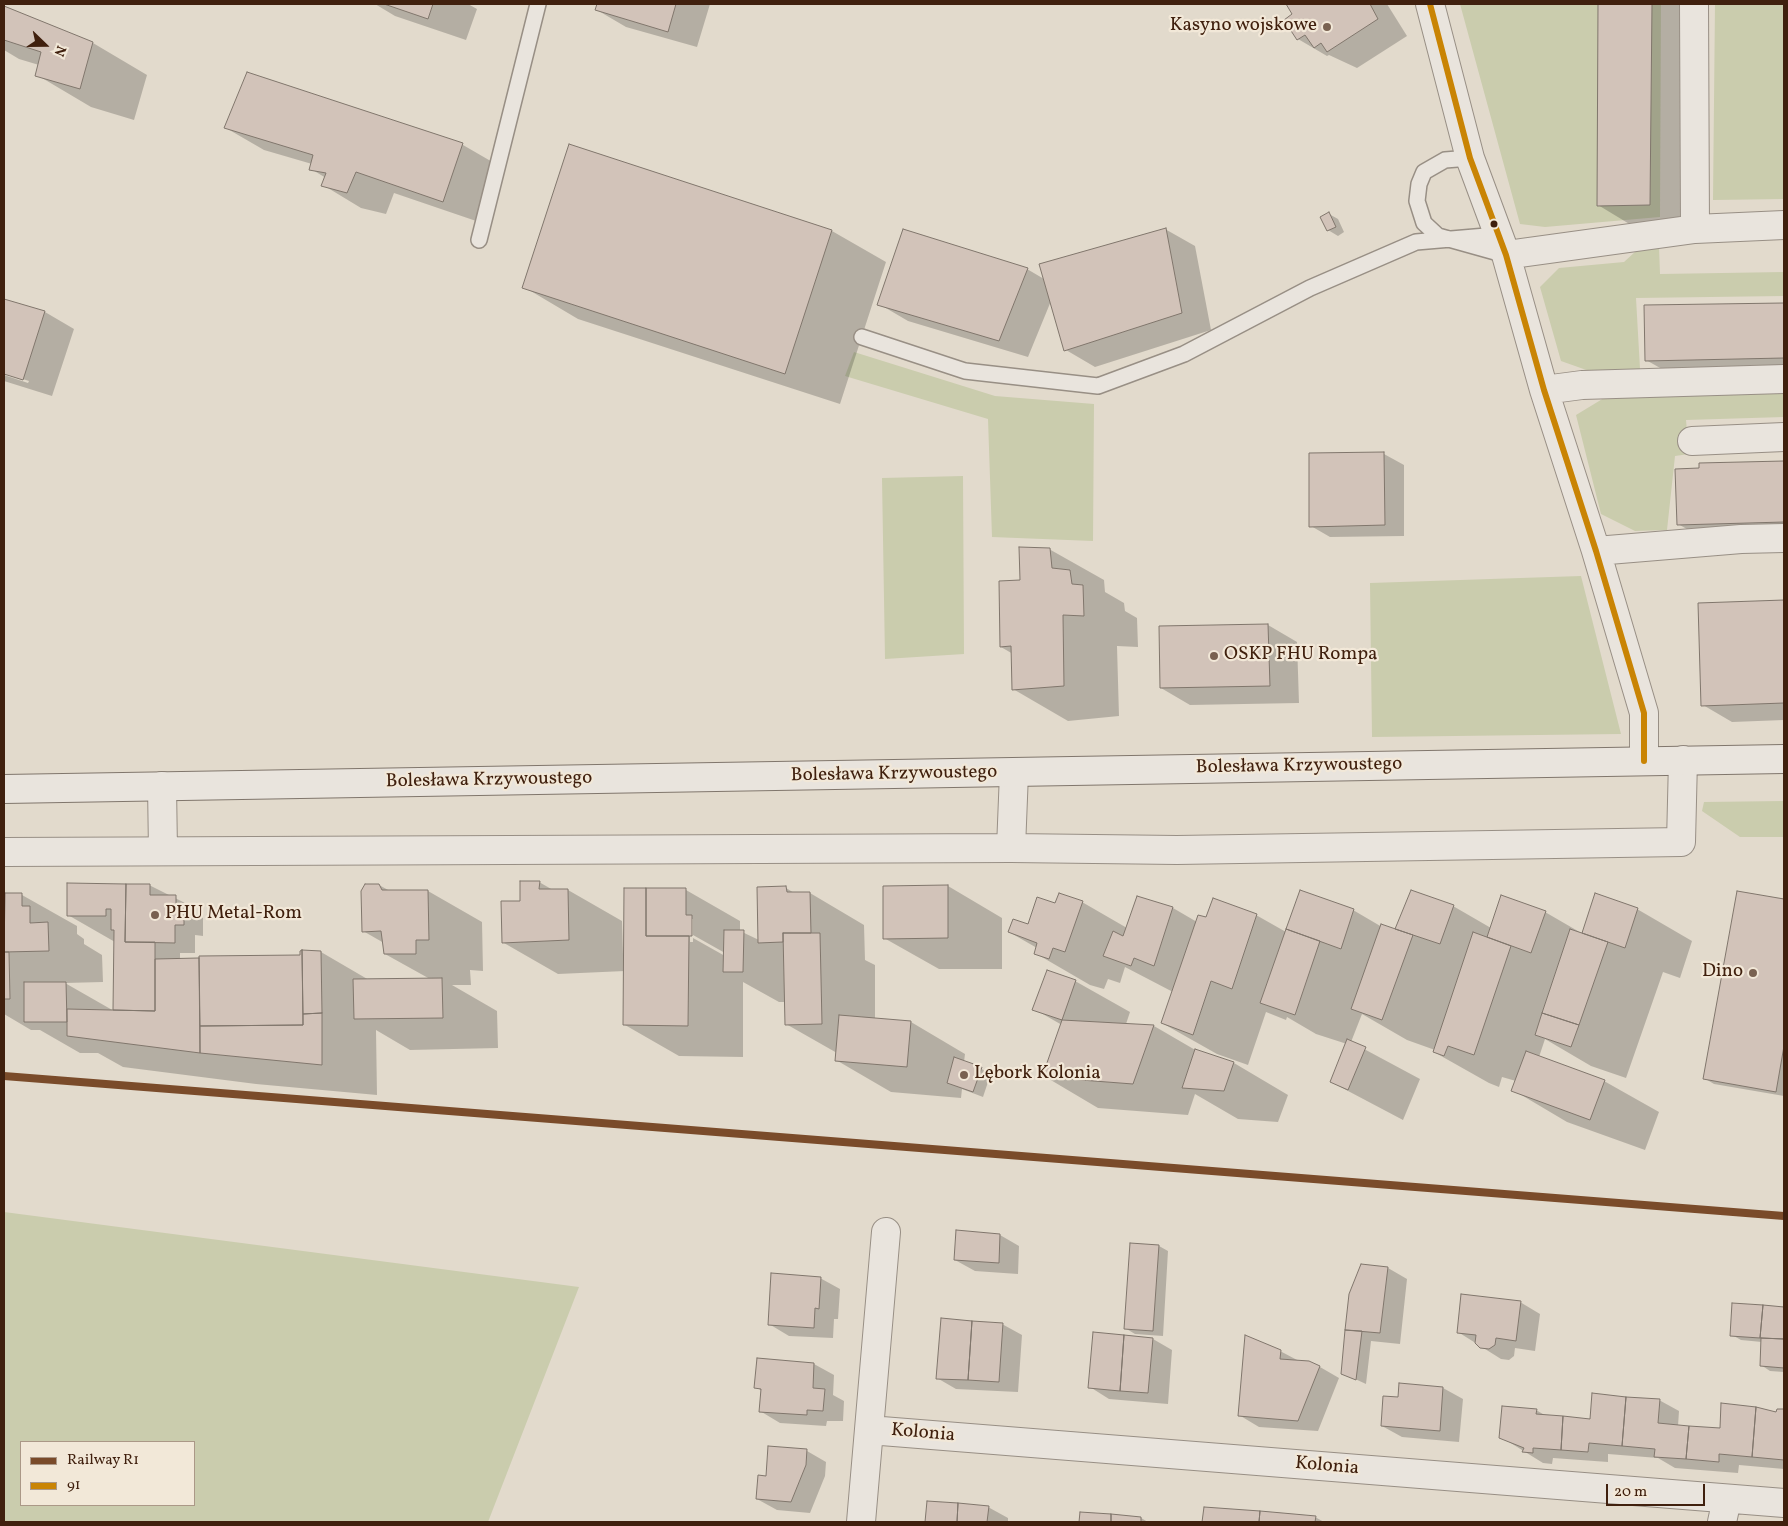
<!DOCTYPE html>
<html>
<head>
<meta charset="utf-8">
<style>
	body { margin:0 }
	#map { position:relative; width:1788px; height:1526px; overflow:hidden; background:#e2dacc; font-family:Vollkorn,serif }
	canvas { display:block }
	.frame { position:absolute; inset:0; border:5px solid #40200e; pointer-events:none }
	.legend { position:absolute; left:20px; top:1441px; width:175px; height:65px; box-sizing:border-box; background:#f2e8d8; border:1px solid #ab9887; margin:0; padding:6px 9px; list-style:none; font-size:15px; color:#40200e }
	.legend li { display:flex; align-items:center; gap:10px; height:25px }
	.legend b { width:25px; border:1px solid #ab9887 }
	.north { position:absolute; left:20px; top:20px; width:50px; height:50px; -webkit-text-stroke:4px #f2e8d8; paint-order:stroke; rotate:112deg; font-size:14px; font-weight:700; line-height:20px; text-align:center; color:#40200e }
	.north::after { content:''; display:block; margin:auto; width:18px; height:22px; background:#40200e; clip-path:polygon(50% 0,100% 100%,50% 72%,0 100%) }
	.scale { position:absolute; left:1606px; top:1484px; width:99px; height:22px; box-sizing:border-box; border:2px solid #40200e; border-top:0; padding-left:6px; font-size:15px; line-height:18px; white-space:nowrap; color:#40200e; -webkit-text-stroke:4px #f2e8d8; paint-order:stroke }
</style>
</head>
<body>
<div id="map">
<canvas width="1788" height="1526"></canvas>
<div class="frame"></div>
<ul class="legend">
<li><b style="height:6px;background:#7a4b2a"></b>Railway R1</li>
<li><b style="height:6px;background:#c98404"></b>91</li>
</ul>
<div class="north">N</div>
<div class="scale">20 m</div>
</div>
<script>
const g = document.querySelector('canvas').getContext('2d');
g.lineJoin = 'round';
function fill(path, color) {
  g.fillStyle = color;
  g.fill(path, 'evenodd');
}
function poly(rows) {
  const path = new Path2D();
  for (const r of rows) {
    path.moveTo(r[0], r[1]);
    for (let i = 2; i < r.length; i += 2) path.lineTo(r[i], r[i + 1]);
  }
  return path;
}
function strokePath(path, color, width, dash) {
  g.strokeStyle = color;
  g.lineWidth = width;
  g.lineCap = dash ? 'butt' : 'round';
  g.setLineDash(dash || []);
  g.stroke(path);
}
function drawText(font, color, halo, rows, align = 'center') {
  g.font = font + ' Vollkorn,serif';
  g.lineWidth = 4.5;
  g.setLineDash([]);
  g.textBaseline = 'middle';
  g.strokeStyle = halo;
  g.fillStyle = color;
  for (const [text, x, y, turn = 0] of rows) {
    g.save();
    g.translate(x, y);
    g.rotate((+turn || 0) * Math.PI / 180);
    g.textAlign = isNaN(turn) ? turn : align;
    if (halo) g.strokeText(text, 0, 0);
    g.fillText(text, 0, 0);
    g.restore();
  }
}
const green = poly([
	[1460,4,1661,4,1660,217,1545,227,1520,224],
	[1715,4,1784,4,1784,199,1713,200],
	[1659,247,1660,274,1784,272,1784,296,1636,298,1640,369,1592,372,1561,361,1540,287,1559,268,1624,262,1636,251],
	[854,352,995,396,1094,404,1093,541,992,537,988,419,845,376],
	[1784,390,1784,417,1686,420,1689,454,1675,456,1667,530,1635,531,1601,514,1576,415,1609,395],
	[963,476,964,654,885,659,882,478],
	[1581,576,1621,734,1372,737,1370,583],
	[1784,801,1784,837,1740,837,1702,811,1704,802],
	[4,1212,579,1287,488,1522,4,1522],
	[21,1442,194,1442,194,1505,21,1505]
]);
const shadow = poly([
	[375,4,468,4,477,9,466,40,395,16],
	[599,4,710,4,697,47,626,27,597,10],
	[1286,4,1387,4,1407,36,1357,68,1329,55,1327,56,1298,39,1294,14],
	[1599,4,1690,4,1689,227,1636,228,1598,205],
	[4,7,93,43,147,75,134,120,91,107,37,75,39,65,19,59,4,50],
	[247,74,463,145,501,167,482,223,394,193,386,214,361,208,323,185,326,178,311,169,312,164,264,150,226,128],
	[570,146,832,231,886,262,840,404,578,319,524,287],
	[1329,214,1338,219,1344,232,1338,236,1328,230],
	[1165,229,1195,246,1211,330,1095,367,1066,350,1051,301,1028,357,908,321,879,304,1027,269,1044,279],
	[4,300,45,312,74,329,52,396,4,381,4,375,28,383,29,381,4,373],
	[1784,304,1784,375,1676,377,1646,360,1646,306],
	[1310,454,1384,454,1404,465,1404,536,1330,537,1311,526],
	[1784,462,1784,539,1708,541,1678,524,1701,470,1701,464],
	[1049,549,1104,580,1105,592,1124,603,1125,611,1137,618,1138,647,1117,646,1119,716,1068,721,1013,689,1013,654,1001,647,1022,581],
	[1784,602,1784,720,1732,722,1703,705,1700,605],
	[1268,625,1297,642,1299,703,1190,705,1161,688,1160,627],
	[539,882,553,890,568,890,622,921,623,954,686,890,740,921,740,931,759,940,786,888,796,894,810,893,864,925,865,960,875,965,875,1019,911,1022,965,1054,964,1062,991,1073,983,1097,962,1089,961,1098,891,1092,836,1060,837,1053,786,1024,786,1002,779,1002,743,982,743,1057,679,1056,625,1025,625,971,558,974,504,943,522,902],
	[691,919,693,919,693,935,725,953,725,956,693,938,693,942,690,942,690,936,686,934],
	[149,885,195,908,195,914,203,918,203,936,195,935,195,953,180,953,180,958,182,960,301,957,301,952,321,952,369,980,430,979,385,954,384,943,363,931,379,885,390,891,428,891,482,922,483,971,470,970,471,985,452,985,497,1011,498,1048,410,1050,376,1030,377,1095,256,1084,123,1067,98,1053,80,1053,40,1030,31,1030,4,1014,4,904,22,895,77,926,77,934,84,939,84,944,102,955,103,982,65,983,114,1011,115,942,68,915],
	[948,886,1002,918,1002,969,939,969,884,938],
	[1738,892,1784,901,1784,1096,1714,1084,1704,1078],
	[1596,895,1637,909,1692,941,1680,978,1663,972,1626,1078,1591,1066,1545,1039,1539,1057,1604,1081,1659,1112,1645,1150,1567,1122,1513,1090,1516,1081,1502,1077,1499,1087,1489,1083,1434,1052,1435,1050,1407,1040,1362,1014,1351,1042,1420,1079,1403,1120,1331,1082,1347,1044,1316,1034,1287,1017,1286,1020,1266,1012,1248,1065,1217,1054,1162,1023,1173,992,1125,967,1120,983,1108,979,1104,989,1090,985,1035,953,1037,948,1009,932,1029,925,1056,905,1082,902,1127,928,1137,897,1173,908,1197,922,1207,919,1256,915,1286,932,1353,910,1382,927,1396,930,1453,906,1491,928,1545,912,1583,934],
	[1075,981,1130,1012,1126,1024,1154,1026,1197,1051,1234,1063,1288,1095,1278,1122,1238,1119,1195,1094,1188,1115,1098,1108,1044,1076,1062,1025,1034,1009],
	[1000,1235,1019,1246,1018,1274,975,1271,955,1260],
	[1159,1246,1168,1251,1163,1336,1135,1334,1125,1328],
	[1388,1268,1407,1279,1400,1344,1371,1341,1366,1384,1342,1373],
	[820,1278,840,1289,838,1319,834,1319,833,1338,789,1336,769,1324],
	[1520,1302,1540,1314,1535,1351,1515,1348,1514,1356,1509,1360,1501,1359,1458,1332],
	[1733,1304,1784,1309,1784,1372,1770,1371,1761,1365,1762,1342,1741,1340,1732,1335],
	[1002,1324,1022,1335,1018,1392,956,1389,937,1378],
	[1153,1339,1172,1350,1168,1404,1109,1399,1090,1387],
	[1280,1351,1299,1361,1320,1367,1339,1378,1318,1431,1259,1427,1239,1415],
	[758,1360,814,1364,834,1375,833,1395,844,1401,843,1421,827,1421,826,1426,780,1423,760,1411,762,1391,756,1387],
	[1400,1384,1443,1388,1463,1399,1459,1442,1402,1437,1382,1426,1399,1399],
	[1659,1400,1679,1411,1678,1426,1721,1430,1777,1413,1778,1410,1784,1411,1784,1469,1739,1465,1738,1473,1675,1468,1658,1458,1608,1454,1608,1462,1553,1458,1552,1464,1543,1463,1501,1437,1536,1410,1548,1417,1591,1420],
	[769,1448,807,1451,826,1462,825,1476,810,1513,777,1510,757,1499,767,1477],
	[928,1503,988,1507,1008,1518,1008,1522,927,1522],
	[1205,1508,1315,1517,1324,1522,1204,1522],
	[1081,1514,1141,1518,1148,1522,1081,1522]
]);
const building = poly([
	[384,4,433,4,428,19,384,4],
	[597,4,676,4,668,32,595,10,597,4],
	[1286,4,1370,4,1378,19,1327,52,1321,43,1314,48,1305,35,1297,40,1284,20,1292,14,1286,4],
	[1598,4,1652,4,1650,205,1597,206,1598,4],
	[4,6,93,42,80,89,35,76,41,52,4,40,4,6],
	[247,72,463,143,443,202,356,172,347,193,321,186,326,173,309,170,313,155,224,128,247,72],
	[569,144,832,230,785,374,522,288,569,144],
	[1329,212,1336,227,1327,231,1320,217,1329,212],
	[1166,228,1182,313,1064,351,1039,264,1166,228],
	[903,229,1028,268,999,341,877,305,903,229],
	[4,299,45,311,23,380,4,374,4,299],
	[1784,303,1784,358,1645,361,1644,305,1784,303],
	[1384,452,1385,525,1309,527,1309,453,1384,452],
	[1784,461,1784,522,1677,525,1675,469,1699,468,1699,463,1784,461],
	[1019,547,1050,548,1052,568,1070,570,1072,584,1083,585,1084,616,1063,615,1064,686,1012,690,1011,646,1000,647,999,581,1020,580,1019,547],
	[1784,600,1784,703,1701,706,1698,603,1784,600],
	[1268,624,1270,686,1160,688,1159,626,1268,624],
	[520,881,540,881,539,889,568,889,569,940,502,943,501,901,520,901,520,881],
	[67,883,126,884,125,942,155,942,155,1011,113,1010,114,930,111,930,111,909,106,909,106,916,67,916,67,883],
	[126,884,150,884,150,895,176,895,176,906,184,906,184,925,175,925,175,943,125,942,126,884],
	[365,884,379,884,382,890,428,890,429,940,416,940,416,954,384,954,381,931,362,932,361,891,365,884],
	[948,885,948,938,883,939,883,886,948,885],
	[786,886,787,892,810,892,811,933,783,933,783,942,758,943,757,887,786,886],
	[624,888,646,888,646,936,689,936,688,1026,623,1025,624,888],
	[646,888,686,888,686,915,692,915,692,936,646,936,646,888],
	[1300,890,1354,909,1341,949,1286,929,1300,890],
	[1411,890,1454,905,1440,944,1395,929,1411,890],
	[1737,891,1784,899,1784,1046,1776,1092,1703,1079,1737,891],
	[5,893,22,893,22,906,30,906,30,923,48,922,49,951,4,952,5,893],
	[1059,893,1083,901,1065,952,1053,948,1049,959,1034,954,1037,943,1008,932,1013,919,1028,924,1037,897,1055,903,1059,893],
	[1595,893,1638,908,1625,948,1582,933,1595,893],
	[1501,895,1546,911,1531,953,1487,937,1501,895],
	[1137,896,1173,907,1154,966,1134,958,1131,966,1103,956,1113,931,1123,936,1137,896],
	[1213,898,1257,914,1232,989,1211,981,1193,1035,1161,1023,1198,915,1206,917,1213,898],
	[1381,924,1413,935,1382,1020,1351,1009,1381,924],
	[1286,929,1320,941,1295,1015,1260,1003,1286,929],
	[1570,929,1608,942,1579,1025,1542,1013,1570,929],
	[724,930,744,930,743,972,723,972,724,930],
	[1473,932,1511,946,1474,1055,1448,1046,1444,1056,1433,1052,1473,932],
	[783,933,820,933,822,1024,785,1025,783,933],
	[302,950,321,951,322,1013,303,1014,302,950],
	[302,950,303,1025,200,1026,199,956,300,955,300,951,302,950],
	[4,952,9,952,10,999,4,999,4,952],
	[199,958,200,1053,67,1036,67,1009,155,1011,155,959,199,958],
	[1047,970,1076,980,1062,1020,1032,1010,1047,970],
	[442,978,443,1018,354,1019,353,979,442,978],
	[24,982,66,982,67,1022,24,1022,24,982],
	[322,1013,322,1065,200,1053,200,1026,303,1025,303,1014,322,1013],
	[1542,1013,1579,1025,1571,1047,1535,1035,1542,1013],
	[839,1015,911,1021,907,1067,835,1061,839,1015],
	[1062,1020,1154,1025,1133,1084,1042,1077,1062,1020],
	[1347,1039,1366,1047,1348,1090,1330,1082,1347,1039],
	[1195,1049,1234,1062,1224,1091,1182,1088,1195,1049],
	[1526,1051,1605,1080,1590,1120,1511,1091,1526,1051],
	[954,1057,982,1067,973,1092,947,1083,954,1057],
	[956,1230,1000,1234,999,1263,954,1260,956,1230],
	[1130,1243,1159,1245,1153,1331,1124,1329,1130,1243],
	[1361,1264,1388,1267,1380,1333,1345,1330,1349,1294,1361,1264],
	[771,1273,821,1277,819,1309,815,1308,814,1328,768,1325,771,1273],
	[1461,1294,1521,1301,1516,1341,1496,1338,1495,1345,1489,1349,1480,1348,1475,1343,1476,1335,1457,1333,1461,1294],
	[1732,1303,1763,1305,1760,1338,1730,1336,1732,1303],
	[1763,1305,1784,1307,1784,1339,1760,1338,1763,1305],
	[941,1318,972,1321,968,1380,936,1379,941,1318],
	[972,1321,1003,1323,999,1382,968,1380,972,1321],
	[1345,1330,1362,1331,1356,1380,1341,1374,1345,1330],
	[1093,1332,1124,1335,1120,1391,1088,1388,1093,1332],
	[1124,1335,1153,1338,1148,1393,1120,1391,1124,1335],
	[1245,1335,1281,1350,1280,1359,1309,1361,1320,1366,1298,1421,1238,1416,1245,1335],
	[1761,1338,1784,1339,1784,1368,1760,1366,1761,1338],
	[757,1358,814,1363,813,1388,825,1389,823,1411,807,1410,807,1415,759,1412,761,1389,754,1388,757,1358],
	[1399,1383,1443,1387,1440,1431,1381,1426,1383,1396,1398,1397,1399,1383],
	[1592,1393,1626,1397,1622,1446,1589,1443,1588,1452,1561,1450,1563,1416,1590,1419,1592,1393],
	[1626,1397,1660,1399,1658,1423,1689,1426,1686,1459,1654,1457,1655,1449,1622,1446,1626,1397],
	[1721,1403,1756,1407,1752,1457,1719,1454,1719,1462,1686,1459,1689,1426,1720,1428,1721,1403],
	[1502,1406,1537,1409,1536,1414,1563,1416,1561,1450,1533,1448,1533,1453,1522,1452,1524,1448,1499,1438,1502,1406],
	[1756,1407,1776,1412,1777,1409,1784,1409,1784,1460,1752,1457,1756,1407],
	[768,1446,807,1449,806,1465,791,1502,756,1499,758,1475,766,1476,768,1446],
	[927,1501,958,1503,957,1522,925,1522,927,1501],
	[958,1503,989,1506,987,1522,957,1522,958,1503],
	[1204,1507,1260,1511,1259,1522,1202,1522,1204,1507],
	[1260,1511,1316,1516,1315,1522,1259,1522,1260,1511],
	[1080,1512,1111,1514,1111,1522,1079,1522,1080,1512],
	[1111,1514,1141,1517,1141,1522,1111,1522,1111,1514]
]);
const lane = poly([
	[1470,158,1445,160,1424,172,1419,184,1417,201,1424,223,1438,236,1506,255],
	[479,240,538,4],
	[862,337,965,371,1098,386,1184,354,1310,288,1416,242,1498,235]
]);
const street = poly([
	[1430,4,1470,158,1506,255,1544,390,1596,551,1644,713,1644,761],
	[1694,4,1695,229],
	[1506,255,1695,229,1784,225],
	[1544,390,1582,385,1784,379],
	[1692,441,1784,437],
	[1596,551,1741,539,1784,538],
	[162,786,163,851],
	[1011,848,1014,773],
	[4,852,1011,848,1177,850,1681,842,1683,760],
	[869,1430,1784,1503],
	[861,1522,886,1232],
	[1722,1522,1727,1499]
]);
const secondary = poly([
	[4,789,1784,759]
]);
const bus1 = poly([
	[1430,4,1470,158,1506,255,1544,390,1596,551,1644,713,1644,761]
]);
const rail1 = poly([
	[4,1076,1784,1216]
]);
const markers = [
	[1327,27,5,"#796150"],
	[1494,224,4.5,"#40200e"],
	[1214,656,5,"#796150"],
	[155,915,5,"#796150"],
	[1753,973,5,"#796150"],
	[964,1075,5,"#796150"]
];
const poiNames = [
	["Kasyno wojskowe",1317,27,"right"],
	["OSKP FHU Rompa",1224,656],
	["PHU Metal-Rom",165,915],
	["Dino",1743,973,"right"],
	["Lębork Kolonia",974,1075]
];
const streetNames = [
	["Bolesława Krzywoustego",1299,767,-1],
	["Bolesława Krzywoustego",894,775,-1],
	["Bolesława Krzywoustego",489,781,-1],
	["Kolonia",923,1434,5],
	["Kolonia",1327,1467,5]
];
fill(green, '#caccad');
fill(shadow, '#0003');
fill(building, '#d2c3b9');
strokePath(building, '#80766c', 1);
strokePath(lane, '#988f85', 18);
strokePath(street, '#988f85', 30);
strokePath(secondary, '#80766c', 30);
strokePath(lane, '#e9e4dd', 15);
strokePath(street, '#e9e4dd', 28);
strokePath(secondary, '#e9e4dd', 28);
strokePath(bus1, '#c98404', 6);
strokePath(rail1, '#7a4b2a', 8);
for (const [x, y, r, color] of markers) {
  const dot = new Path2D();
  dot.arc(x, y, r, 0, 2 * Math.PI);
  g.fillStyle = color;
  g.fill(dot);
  strokePath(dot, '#f2e8d8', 2);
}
drawText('19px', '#40200e', '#f2e8d8', poiNames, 'left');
drawText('19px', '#40200e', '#f2e8d8', streetNames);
</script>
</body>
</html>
